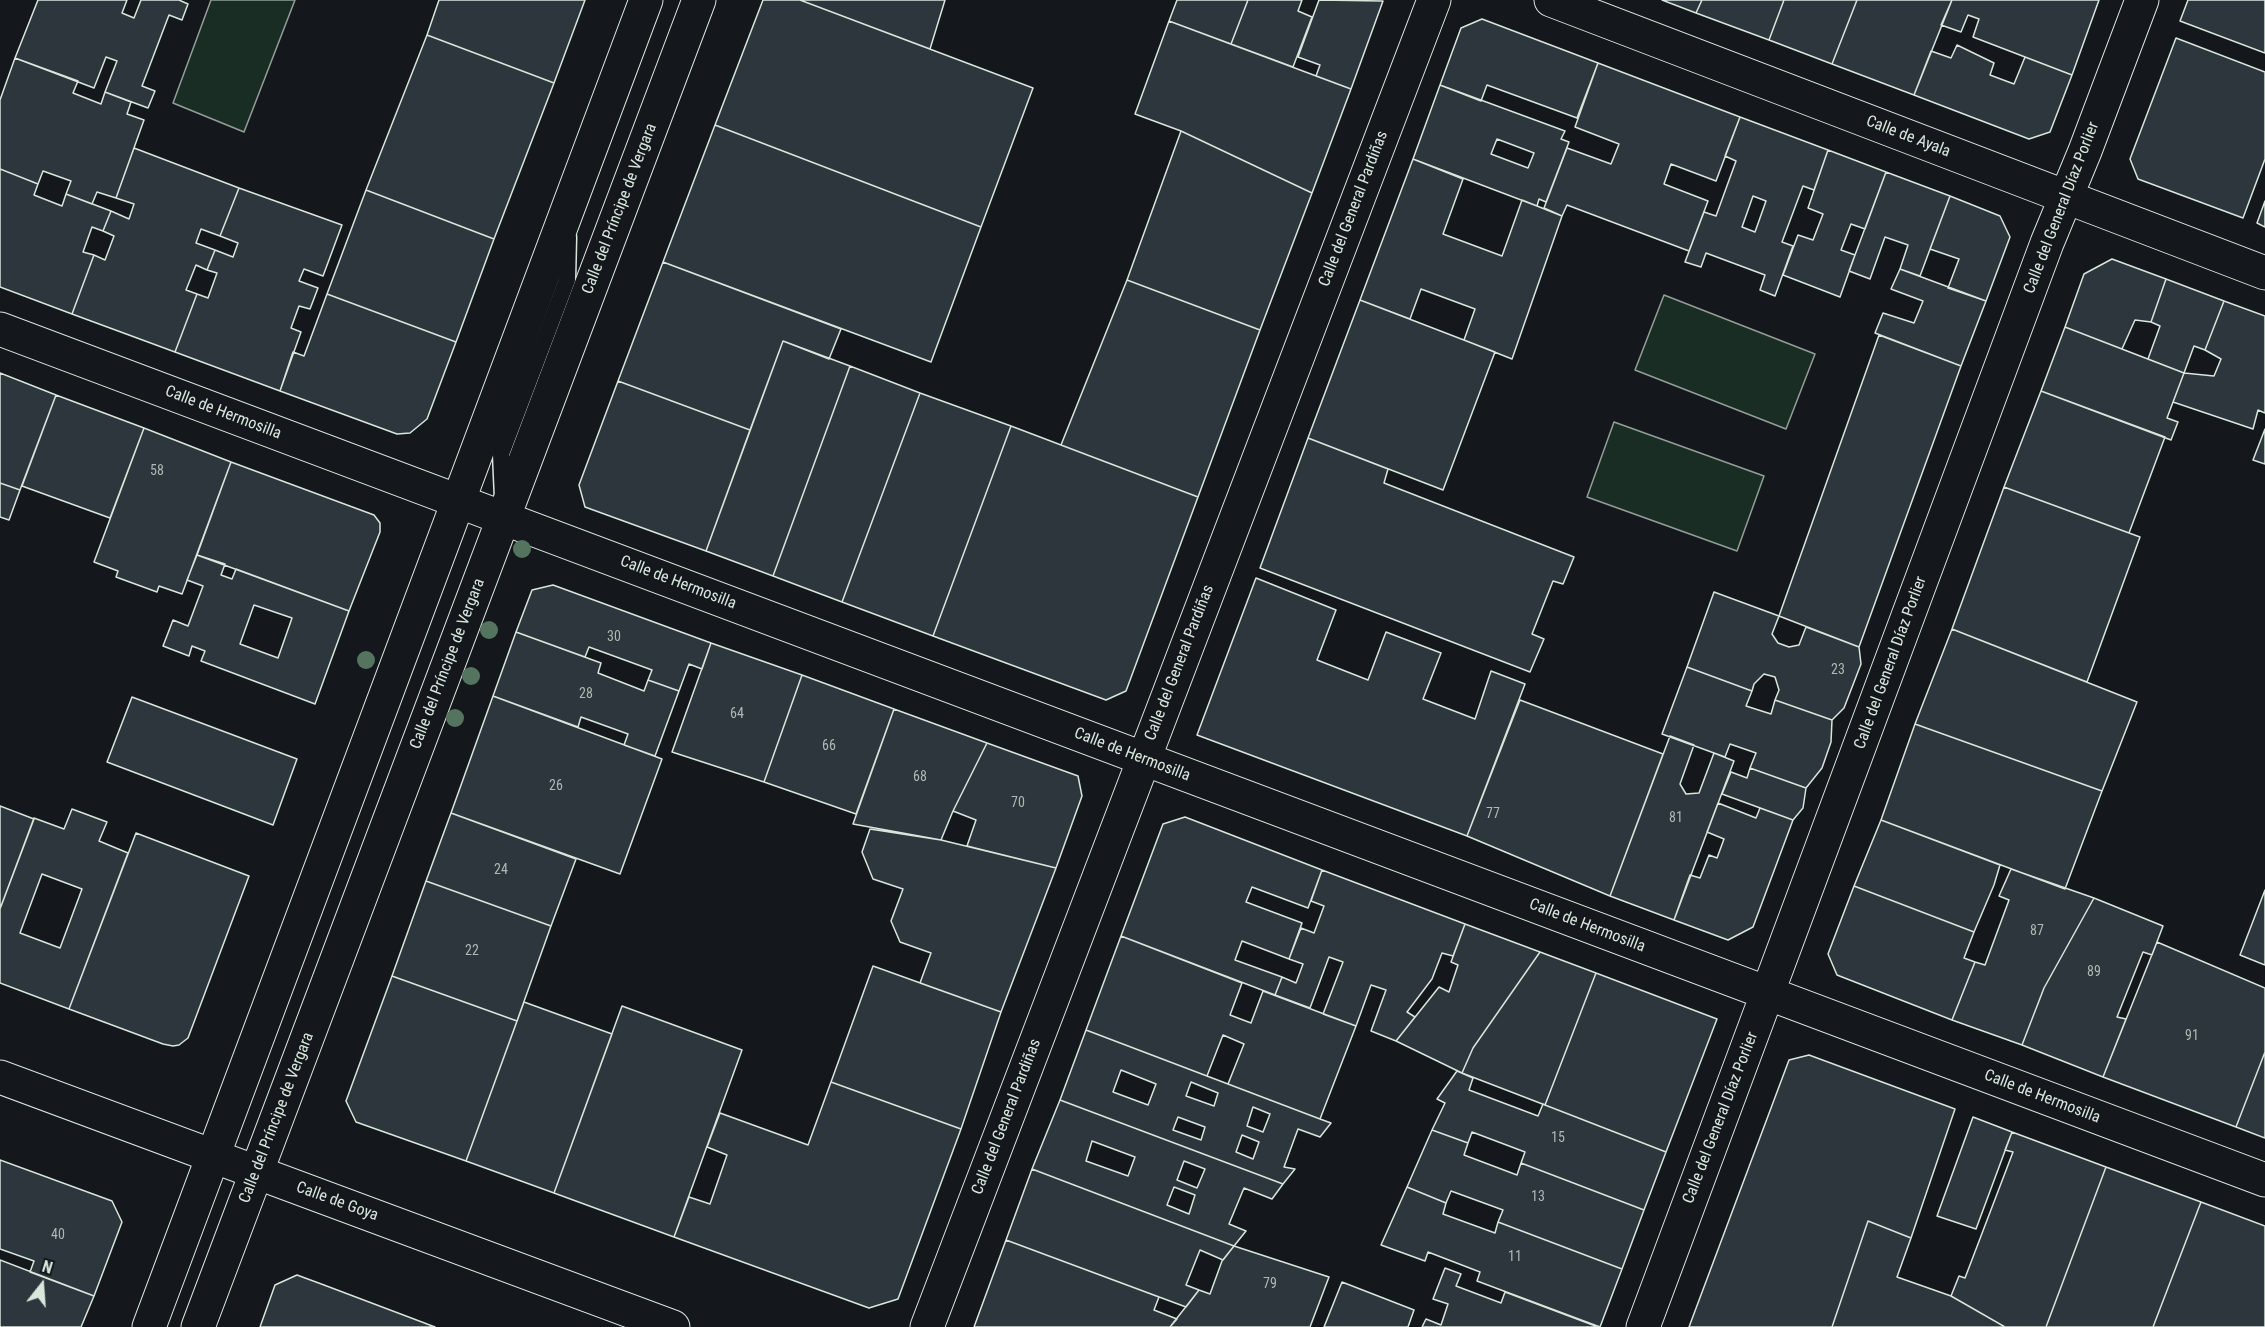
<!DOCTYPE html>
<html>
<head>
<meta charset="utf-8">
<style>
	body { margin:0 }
	#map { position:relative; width:2265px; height:1327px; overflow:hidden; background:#14181c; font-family:"Roboto Condensed",sans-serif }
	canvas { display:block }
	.north { position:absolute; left:12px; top:1255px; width:60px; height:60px; -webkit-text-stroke:4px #14181c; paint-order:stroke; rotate:17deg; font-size:16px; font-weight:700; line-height:24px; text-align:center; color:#d8e6dc }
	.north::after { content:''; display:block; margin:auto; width:21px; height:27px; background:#d8e6dc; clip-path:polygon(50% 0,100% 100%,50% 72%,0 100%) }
</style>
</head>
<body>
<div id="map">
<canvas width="2265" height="1327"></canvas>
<div class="north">N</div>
</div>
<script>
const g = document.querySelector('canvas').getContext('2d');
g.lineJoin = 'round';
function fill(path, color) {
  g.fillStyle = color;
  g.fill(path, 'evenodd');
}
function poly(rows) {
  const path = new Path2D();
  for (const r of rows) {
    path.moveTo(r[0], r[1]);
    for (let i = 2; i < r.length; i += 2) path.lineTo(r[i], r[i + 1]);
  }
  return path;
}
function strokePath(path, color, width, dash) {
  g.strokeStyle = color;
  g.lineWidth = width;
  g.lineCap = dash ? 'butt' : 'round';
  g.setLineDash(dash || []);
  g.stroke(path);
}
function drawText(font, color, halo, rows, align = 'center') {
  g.font = font + ' "Roboto Condensed",sans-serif';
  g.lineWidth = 4.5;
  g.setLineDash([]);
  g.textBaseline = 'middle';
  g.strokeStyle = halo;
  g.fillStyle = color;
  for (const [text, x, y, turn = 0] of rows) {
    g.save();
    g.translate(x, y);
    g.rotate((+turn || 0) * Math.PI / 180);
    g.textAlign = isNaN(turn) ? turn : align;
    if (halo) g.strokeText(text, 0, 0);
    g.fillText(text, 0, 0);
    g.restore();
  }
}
const green = poly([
	[211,0,295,0,244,132,173,103,211,0],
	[1664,295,1815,354,1786,429,1635,370,1664,295],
	[1614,422,1764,476,1737,551,1587,497,1614,422]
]);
const building = poly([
	[38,0,127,0,122,13,134,18,141,0,179,0,188,4,182,20,169,15,142,86,155,91,148,108,105,92,117,61,106,57,94,88,15,58,38,0],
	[439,0,585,0,554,83,427,35,439,0],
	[763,0,800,0,1033,88,981,227,715,125,763,0],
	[800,0,945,0,930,49,800,0],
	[1177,0,1248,0,1231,44,1169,21,1177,0],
	[1248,0,1302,0,1298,11,1312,17,1293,67,1231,44,1248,0],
	[1319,0,1383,1,1351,89,1316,76,1320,65,1298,57,1319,0],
	[1662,0,1702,0,1696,13,1662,0],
	[1702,0,1784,0,1769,40,1696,13,1702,0],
	[1784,0,1857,0,1832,64,1769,40,1784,0],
	[1857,0,1952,0,1914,95,1832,64,1857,0],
	[1952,0,2099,0,2072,75,1973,37,1979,19,1968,15,1961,32,1941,25,1952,0],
	[2188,0,2265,0,2265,53,2180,21,2188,0],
	[1482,19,1598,63,1577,118,1487,85,1481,101,1440,85,1461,28,1482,19],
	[1169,21,1351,89,1312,193,1181,131,1135,114,1169,21],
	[427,35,554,83,494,239,366,190,427,35],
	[2176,38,2265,72,2265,159,2243,218,2138,179,2130,159,2176,38],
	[1957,45,1994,63,1990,75,2014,84,2025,57,2072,75,2050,132,2029,139,1914,95,1931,51,1951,58,1957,45],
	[15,58,78,81,73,93,101,104,105,92,131,102,127,114,144,120,116,198,97,192,92,204,66,194,71,181,43,171,38,184,0,169,0,100,15,58],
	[1598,63,1740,117,1716,181,1671,164,1664,184,1708,201,1689,251,1567,205,1562,216,1544,208,1567,148,1611,164,1619,144,1575,127,1598,63],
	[1440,85,1565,131,1561,139,1569,142,1546,202,1539,199,1537,206,1413,159,1440,85],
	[1497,139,1534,153,1528,168,1491,154,1497,139],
	[1740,117,1828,150,1814,190,1803,186,1782,242,1793,246,1775,296,1760,290,1765,275,1706,253,1701,267,1685,262,1704,212,1716,216,1736,161,1725,156,1740,117],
	[1753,196,1766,201,1755,232,1742,227,1753,196],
	[715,125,981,227,931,362,663,262,715,125],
	[1181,131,1312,193,1260,330,1127,280,1181,131],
	[134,148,239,188,220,236,201,229,196,243,215,250,207,270,196,265,186,290,197,294,175,352,72,314,94,255,105,260,114,236,103,231,111,211,129,219,134,204,116,198,134,148],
	[1828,150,1886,172,1865,229,1851,224,1841,250,1855,255,1840,297,1783,275,1798,235,1813,240,1823,214,1808,208,1828,150],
	[1413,159,1463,179,1443,234,1502,256,1522,200,1562,216,1512,359,1464,340,1475,309,1421,289,1410,319,1360,300,1413,159],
	[0,169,38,184,34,195,62,206,66,194,111,211,103,231,92,227,83,252,94,255,72,314,0,287,0,169],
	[1886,172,1950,196,1920,276,1900,269,1908,245,1885,237,1870,279,1849,271,1886,172],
	[239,188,342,225,323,276,304,269,299,281,318,288,310,309,299,306,291,328,301,332,280,391,175,352,197,294,208,298,217,273,207,270,215,250,233,257,238,243,220,236,239,188],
	[366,190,494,239,456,342,327,294,366,190],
	[1950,196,2000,216,2010,237,1986,301,1948,288,1959,259,1930,249,1950,196],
	[2265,201,2265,227,2257,223,2265,201],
	[2112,259,2166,279,2151,322,2135,320,2122,349,2065,327,2084,274,2112,259],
	[663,262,841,329,829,359,783,341,750,430,618,381,663,262],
	[1900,269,1986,301,1961,366,1875,333,1883,313,1914,323,1923,301,1891,289,1900,269],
	[2166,279,2224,301,2205,350,2194,346,2184,373,2148,359,2160,326,2151,322,2166,279],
	[1127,280,1260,330,1198,497,1061,445,1127,280],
	[327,294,456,342,427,419,410,433,397,434,280,391,293,352,304,356,327,294],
	[1360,300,1495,352,1443,490,1308,438,1360,300],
	[2224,301,2265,316,2265,413,2258,410,2253,429,2173,402,2184,373,2214,376,2221,359,2205,350,2224,301],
	[2065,327,2184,373,2167,418,2178,422,2171,440,2041,391,2065,327],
	[1879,335,1961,366,1859,647,1779,616,1879,335],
	[783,341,850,366,773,576,706,551,783,341],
	[850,366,920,393,842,602,773,576,850,366],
	[0,373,56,395,20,490,0,483,0,373],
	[618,381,750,430,706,551,585,507,579,485,618,381],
	[2041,391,2165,437,2129,533,2004,487,2041,391],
	[920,393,1011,426,933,636,842,602,920,393],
	[56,395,144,428,110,518,22,486,56,395],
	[1011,426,1198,497,1126,691,1106,700,933,636,1011,426],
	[144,428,231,462,182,594,159,586,157,592,116,577,118,571,94,562,144,428],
	[2265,429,2265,464,2253,460,2265,429],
	[1308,438,1388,469,1384,483,1574,557,1563,584,1553,581,1532,634,1544,639,1530,672,1260,568,1308,438],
	[231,462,374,515,380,523,380,532,349,611,197,555,231,462],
	[0,483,20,490,9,520,0,517,0,483],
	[2004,487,2140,537,2087,682,1952,629,2004,487],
	[197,555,225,564,221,575,232,579,236,569,349,611,315,704,201,661,205,651,192,646,189,656,163,646,173,620,188,626,203,586,187,580,197,555],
	[254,605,292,618,278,658,240,644,254,605],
	[1256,578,1336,610,1317,660,1368,680,1386,632,1441,653,1423,699,1475,719,1491,671,1525,684,1467,836,1197,735,1256,578],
	[553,585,711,643,702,669,689,664,679,691,648,680,652,670,589,647,585,657,516,632,532,590,553,585],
	[1714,592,1779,616,1772,634,1778,643,1789,647,1799,645,1806,627,1859,647,1861,664,1844,708,1832,720,1775,700,1779,690,1775,677,1764,674,1754,684,1752,691,1687,667,1714,592],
	[1952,629,2137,702,2102,791,1915,724,1952,629],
	[516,632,601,663,598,673,644,691,648,680,679,691,655,756,624,745,628,734,581,717,578,727,493,696,516,632],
	[711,643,802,675,764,782,672,752,711,643],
	[1687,667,1752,691,1746,706,1771,714,1775,700,1832,720,1831,742,1822,768,1806,788,1750,768,1756,753,1730,744,1725,757,1662,734,1687,667],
	[802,675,894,709,856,814,764,782,802,675],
	[493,696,662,759,620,874,451,813,493,696],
	[132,697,297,759,273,825,107,762,132,697],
	[1520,700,1663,754,1610,896,1467,836,1520,700],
	[894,709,987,743,953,811,941,840,853,824,894,709],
	[1915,724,2102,791,2065,889,1881,820,1915,724],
	[1670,736,1694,745,1680,784,1686,794,1699,793,1714,753,1734,761,1674,920,1610,896,1670,736],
	[987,743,1078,776,1082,796,1056,868,967,846,976,820,953,811,987,743],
	[1750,768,1806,788,1803,808,1793,820,1722,794,1731,772,1747,778,1750,768],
	[1718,803,1756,818,1760,808,1793,820,1753,927,1728,940,1674,920,1690,875,1700,878,1709,855,1717,858,1724,839,1707,832,1718,803],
	[0,806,34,819,0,909,0,806],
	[72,809,107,822,99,841,128,853,69,1009,0,983,0,909,34,818,64,829,72,809],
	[42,874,82,889,60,948,20,933,42,874],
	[451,813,576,859,551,926,426,881,451,813],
	[1185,817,1322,870,1308,908,1252,887,1246,902,1302,923,1289,959,1242,941,1235,960,1282,977,1275,995,1121,936,1163,824,1185,817],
	[1881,820,2000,865,1994,885,1974,932,1854,886,1881,820],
	[870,829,941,840,1056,868,1001,1012,920,983,931,953,900,942,891,921,903,889,873,879,862,852,870,829],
	[136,833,249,876,188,1038,179,1045,173,1046,163,1044,69,1009,136,833],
	[2011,869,2094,898,2044,988,2022,1045,1952,1020,1975,962,1985,965,2009,900,1999,896,2011,869],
	[1322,870,1465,924,1453,956,1442,953,1432,979,1407,1012,1415,1017,1396,1041,1371,1031,1386,990,1371,985,1356,1026,1323,1014,1343,962,1329,957,1310,1008,1275,995,1282,977,1296,983,1303,964,1289,959,1301,928,1314,933,1324,906,1311,901,1322,870],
	[426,881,551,926,517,1021,392,976,426,881],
	[1854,886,1974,932,1964,958,1975,962,1952,1020,1837,975,1828,954,1854,886],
	[2265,890,2265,965,2240,955,2265,890],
	[2094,898,2163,926,2152,955,2143,952,2117,1017,2126,1019,2103,1077,2022,1045,2044,988,2094,898],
	[1465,924,1540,952,1473,1048,1462,1073,1396,1041,1439,987,1449,992,1458,965,1451,962,1465,924],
	[1121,936,1242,983,1230,1015,1251,1023,1263,991,1356,1026,1320,1119,1228,1084,1244,1044,1223,1035,1207,1076,1086,1030,1121,936],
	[2157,942,2265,988,2265,1052,2236,1127,2103,1077,2157,942],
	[1540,952,1596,973,1545,1105,1462,1073,1473,1048,1540,952],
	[873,966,1001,1012,961,1129,831,1082,873,966],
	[1596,973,1717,1019,1666,1152,1545,1105,1596,973],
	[392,976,517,1021,466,1161,356,1122,346,1101,392,976],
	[524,1002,612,1034,554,1193,466,1161,524,1002],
	[622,1006,742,1050,674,1237,554,1193,622,1006],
	[1086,1030,1320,1119,1331,1123,1320,1137,1298,1129,1284,1167,1295,1169,1283,1184,1060,1100,1086,1030],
	[1121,1070,1156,1084,1148,1105,1113,1092,1121,1070],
	[1191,1082,1218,1093,1214,1106,1186,1096,1191,1082],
	[1253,1107,1270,1114,1263,1132,1247,1126,1253,1107],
	[1178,1117,1205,1127,1201,1140,1173,1130,1178,1117],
	[1242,1135,1259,1142,1253,1159,1236,1152,1242,1135],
	[2265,1052,2265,1138,2236,1127,2265,1052],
	[1809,1055,1955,1109,1911,1238,1868,1221,1832,1327,1689,1327,1789,1060,1809,1055],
	[1457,1071,1473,1078,1469,1090,1538,1116,1543,1104,1545,1105,1666,1152,1644,1210,1521,1163,1525,1152,1472,1132,1468,1143,1432,1130,1445,1103,1437,1099,1457,1071],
	[831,1082,961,1129,898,1299,869,1308,674,1237,689,1197,710,1204,727,1155,707,1147,720,1113,808,1145,831,1082],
	[1060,1100,1283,1184,1272,1199,1244,1188,1229,1224,1246,1231,1234,1246,1032,1169,1060,1100],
	[1092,1141,1135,1157,1128,1176,1086,1161,1092,1141],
	[1184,1161,1205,1169,1197,1188,1177,1180,1184,1161],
	[1174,1187,1195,1195,1189,1214,1167,1205,1174,1187],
	[1973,1117,2012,1132,1976,1229,1937,1216,1973,1117],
	[1432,1130,1468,1143,1464,1155,1517,1175,1521,1163,1644,1210,1622,1269,1498,1222,1503,1210,1451,1191,1446,1203,1407,1187,1432,1130],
	[2012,1132,2106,1167,2046,1327,2005,1327,1951,1296,1959,1276,1965,1278,2013,1152,2005,1150,2012,1132],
	[0,1160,112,1201,122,1222,94,1296,30,1272,34,1261,0,1249,0,1160],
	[2106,1167,2201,1202,2153,1327,2046,1327,2106,1167],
	[1032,1169,1234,1246,1223,1260,1200,1250,1186,1285,1199,1290,1186,1307,1006,1240,1032,1169],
	[1407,1187,1446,1203,1443,1214,1495,1233,1498,1222,1622,1269,1600,1327,1477,1281,1480,1272,1428,1252,1425,1261,1381,1245,1407,1187],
	[2201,1202,2265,1226,2265,1327,2153,1327,2201,1202],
	[1868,1221,1911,1238,1897,1277,1951,1296,2005,1327,1832,1327,1868,1221],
	[1006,1240,1159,1297,1154,1310,1177,1319,1170,1327,974,1327,1006,1240],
	[1234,1246,1329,1277,1310,1327,1170,1327,1199,1290,1210,1294,1222,1261,1234,1246],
	[0,1260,94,1296,81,1327,0,1327,0,1260],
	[1445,1268,1461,1274,1456,1286,1501,1303,1505,1292,1598,1327,1422,1327,1426,1319,1441,1325,1448,1304,1433,1299,1445,1268],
	[297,1275,324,1285,435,1327,260,1327,275,1285,297,1275],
	[1342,1282,1414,1310,1408,1327,1324,1327,1342,1282]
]);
const service = poly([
	[503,498,501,454,567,280,568,237]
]);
const minor = poly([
	[1551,0,2265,273],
	[0,329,2265,1180],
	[927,1327,1434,0],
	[1643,1327,2047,243,2085,151,2142,0]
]);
const secondary = poly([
	[149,1327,646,0],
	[198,1327,699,0]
]);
const primary = poly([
	[0,1077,673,1327]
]);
const trees = [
	[522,549],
	[489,630],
	[366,660],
	[471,676],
	[455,718]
];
const numberNames = [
	["58",157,471],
	["30",614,637],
	["23",1838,670],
	["28",586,694],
	["64",737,714],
	["66",829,746],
	["68",920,777],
	["26",556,786],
	["70",1018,803],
	["77",1493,814],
	["81",1676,818],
	["24",501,870],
	["87",2037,931],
	["22",472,951],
	["89",2094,972],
	["91",2192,1036],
	["15",1558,1138],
	["13",1538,1197],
	["40",58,1235],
	["11",1515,1257],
	["79",1270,1284]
];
const streetNames = [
	["Calle de Ayala",1908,137,21],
	["Calle del General Díaz Porlier",2062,208,-69],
	["Calle del Príncipe de Vergara",620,209,-69],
	["Calle del General Pardiñas",1354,209,-69],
	["Calle de Hermosilla",223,413,21],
	["Calle de Hermosilla",678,583,21],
	["Calle del General Pardiñas",1180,663,-69],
	["Calle del General Díaz Porlier",1891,663,-70],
	["Calle del Príncipe de Vergara",448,664,-69],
	["Calle de Hermosilla",1132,755,21],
	["Calle de Hermosilla",1587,926,21],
	["Calle de Hermosilla",2042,1097,21],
	["Calle del General Pardiñas",1007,1117,-69],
	["Calle del Príncipe de Vergara",277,1118,-69],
	["Calle del General Díaz Porlier",1721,1118,-69],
	["Calle de Goya",337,1202,20]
];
fill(green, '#1a2d24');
strokePath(green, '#939e99', 1.5);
fill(building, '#2c363c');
strokePath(building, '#d8e6dc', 1.5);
strokePath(service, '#d8e6dc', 19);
strokePath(minor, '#d8e6dc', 35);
strokePath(secondary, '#d8e6dc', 35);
strokePath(primary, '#d8e6dc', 35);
strokePath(service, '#14181c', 16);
strokePath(minor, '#14181c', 33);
strokePath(secondary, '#14181c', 33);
strokePath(primary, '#14181c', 33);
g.fillStyle = '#55745f';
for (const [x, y] of trees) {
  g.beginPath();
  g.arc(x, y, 9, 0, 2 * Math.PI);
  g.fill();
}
drawText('14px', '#adbab4', null, numberNames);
drawText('16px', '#d8e6dc', '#14181c', streetNames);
</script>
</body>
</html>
